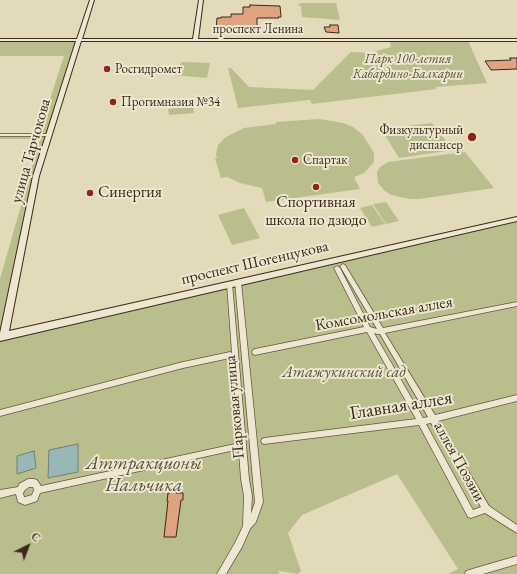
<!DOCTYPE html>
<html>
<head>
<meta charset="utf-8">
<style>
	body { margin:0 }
	#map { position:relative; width:517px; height:574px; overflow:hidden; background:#e3daba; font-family:"EB Garamond",serif }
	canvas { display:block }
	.north { position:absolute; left:8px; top:526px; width:40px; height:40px; -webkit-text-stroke:3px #ede7d2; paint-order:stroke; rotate:42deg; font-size:11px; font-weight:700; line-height:16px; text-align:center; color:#3c2817 }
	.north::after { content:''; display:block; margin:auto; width:14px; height:18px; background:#3c2817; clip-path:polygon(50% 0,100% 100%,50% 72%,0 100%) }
</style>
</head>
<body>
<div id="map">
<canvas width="517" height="574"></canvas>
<div class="north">С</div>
</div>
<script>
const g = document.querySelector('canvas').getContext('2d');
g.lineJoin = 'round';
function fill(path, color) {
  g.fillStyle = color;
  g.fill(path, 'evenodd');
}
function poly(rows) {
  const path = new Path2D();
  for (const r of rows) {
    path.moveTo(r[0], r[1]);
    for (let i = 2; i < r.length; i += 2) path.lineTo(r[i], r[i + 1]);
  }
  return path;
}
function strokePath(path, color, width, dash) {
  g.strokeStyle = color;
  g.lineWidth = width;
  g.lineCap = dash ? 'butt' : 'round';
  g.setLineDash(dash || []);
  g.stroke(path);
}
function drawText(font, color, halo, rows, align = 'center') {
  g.font = font + ' "EB Garamond",serif';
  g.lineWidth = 4;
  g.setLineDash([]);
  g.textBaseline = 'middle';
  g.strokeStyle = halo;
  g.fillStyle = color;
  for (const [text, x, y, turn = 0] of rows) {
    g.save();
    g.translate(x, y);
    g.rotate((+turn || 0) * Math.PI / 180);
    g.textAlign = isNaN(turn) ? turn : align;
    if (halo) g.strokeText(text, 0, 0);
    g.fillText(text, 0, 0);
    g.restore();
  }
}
const green = poly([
	[301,3,336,3,340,20,302,17,301,6,297,5],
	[0,40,79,40,36,176,4,335,517,219,517,574,448,574,458,569,397,474,302,515,288,533,301,571,298,574,279,571,279,574,0,574,0,279,40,139,0,139,0,133,32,133,40,130,64,56,0,56],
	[468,41,487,83,436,87,436,89,312,104,310,100,238,108,228,68,231,68,249,87,313,90,351,52,370,53,391,47,390,42],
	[182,62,210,63,207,78,174,75,177,68],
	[193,106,194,113,169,115,168,109],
	[319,119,343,123,353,127,363,135,369,145,374,153,374,162,364,173,354,177,360,189,266,202,262,188,240,183,227,177,221,178,215,159,217,158,216,154,218,145,226,137,244,128,276,124,276,122],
	[432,123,453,150,399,158,381,129],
	[465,152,494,188,419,199,410,199,391,195,385,191,378,183,377,172,380,167,388,162],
	[386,202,399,221,386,224,373,204],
	[372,205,385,224,372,227,360,208],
	[244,208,260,238,232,245,218,215]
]);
const water = poly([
	[78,444,78,472,48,478,49,450,78,444],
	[34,451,36,468,17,474,17,456,34,451]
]);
const building = poly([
	[250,5,280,6,281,17,278,17,279,18,257,18,257,28,249,28,249,31,216,31,217,18,221,18,221,17,231,17,231,14,243,14,243,7,250,7,250,5],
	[330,25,338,25,339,33,326,32,324,27,330,27,330,25],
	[510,58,517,58,517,69,491,70,485,61,511,60,510,58],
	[171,488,176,488,176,493,183,493,183,500,181,500,176,537,164,537,168,501,167,501,168,493,170,493,171,488]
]);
const street = poly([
	[0,134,48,134,50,135,48,136,0,136,0,134],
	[343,264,345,265,383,328,517,302,517,306,385,333,435,415,517,395,517,401,438,421,489,506,517,525,517,533,485,513,471,518,468,517,419,425,264,444,262,443,261,441,262,439,264,438,416,419,367,332,255,355,253,354,252,352,253,350,255,349,364,327,334,268,337,266,340,268,370,327,377,329,340,266,343,264],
	[374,333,377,334,380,334,428,417,423,418,374,333],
	[431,423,481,507,473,510,426,424,431,423],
	[238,280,240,281,241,282,263,502,256,522,250,529,242,547,226,574,217,574,236,541,243,526,244,496,241,479,232,356,230,358,183,368,0,416,0,410,183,362,230,352,232,353,227,284,228,283,232,283,249,479,252,496,251,514,255,502,235,282,236,281,238,280],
	[235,444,237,445,238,447,237,449,235,450,40,493,37,501,25,505,18,502,16,494,0,498,0,490,18,487,19,484,28,479,34,479,37,480,41,486,235,444],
	[29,487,33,487,34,490,32,495,25,497,24,497,23,493,25,490,29,487],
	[517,556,517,564,483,574,465,574,466,571,469,570,517,556]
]);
const secondary = poly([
	[90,0,94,0,82,39,193,39,199,0,203,0,198,39,517,39,517,41,81,41,39,176,9,331,517,217,517,221,0,341,0,333,33,176,76,41,0,41,0,39,77,39,90,0]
]);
const markers = [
	[107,69,4,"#8f2418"],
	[113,102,4,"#8f2418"],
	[472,137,5,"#8f2418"],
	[295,160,4,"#8f2418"],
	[316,187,4,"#8f2418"],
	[90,193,4,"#8f2418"]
];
const farStreetnames = [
	["проспект Ленина",258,29]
];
const farParknames = [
	["Парк 100-летия",408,59],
	["Кабардино-Балкарии",408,74]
];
const farPoinames = [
	["Росгидромет",115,69],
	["Прогимназия №34",121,102],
	["Физкультурный",463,130,"right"],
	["диспансер",463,145,"right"],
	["Спартак",303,160]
];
const streetNames = [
	["улица Тарчокова",31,151,-74],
	["проспект Шогенцукова",255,263,-13],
	["Комсомольская аллея",384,314,-10],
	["Парковая улица",235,407,-95],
	["аллея Поэзии",459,462,61]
];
const poiNames = [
	["Синергия",98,193],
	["Спортивная",316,203,"center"],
	["школа по дзюдо",316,221,"center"]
];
const parkNames = [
	["Атажукинский сад",344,373]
];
const nearStreetnames = [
	["Главная аллея",401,406,-9]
];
const nearParknames = [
	["Аттракционы",144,464],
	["Нальчика",144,486]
];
fill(green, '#b9be8c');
fill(water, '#98b8b8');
strokePath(water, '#737e78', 1);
fill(building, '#dfa382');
strokePath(building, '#3c2817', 1);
strokePath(street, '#665440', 1.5);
strokePath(secondary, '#3c2817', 2);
fill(street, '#ede7d2');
fill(secondary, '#ede7d2');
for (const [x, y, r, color] of markers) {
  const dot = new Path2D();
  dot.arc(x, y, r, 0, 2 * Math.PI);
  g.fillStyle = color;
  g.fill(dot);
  strokePath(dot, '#ede7d2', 1.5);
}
drawText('13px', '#3c2817', '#ede7d2', farStreetnames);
drawText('italic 13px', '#5b4e34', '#ede7d2', farParknames);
drawText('13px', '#3c2817', '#ede7d2', farPoinames, 'left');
drawText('16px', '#3c2817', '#ede7d2', streetNames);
drawText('16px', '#3c2817', '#ede7d2', poiNames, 'left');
drawText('italic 16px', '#5b4e34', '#ede7d2', parkNames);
drawText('19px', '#3c2817', '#ede7d2', nearStreetnames);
drawText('italic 19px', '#5b4e34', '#ede7d2', nearParknames);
</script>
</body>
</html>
